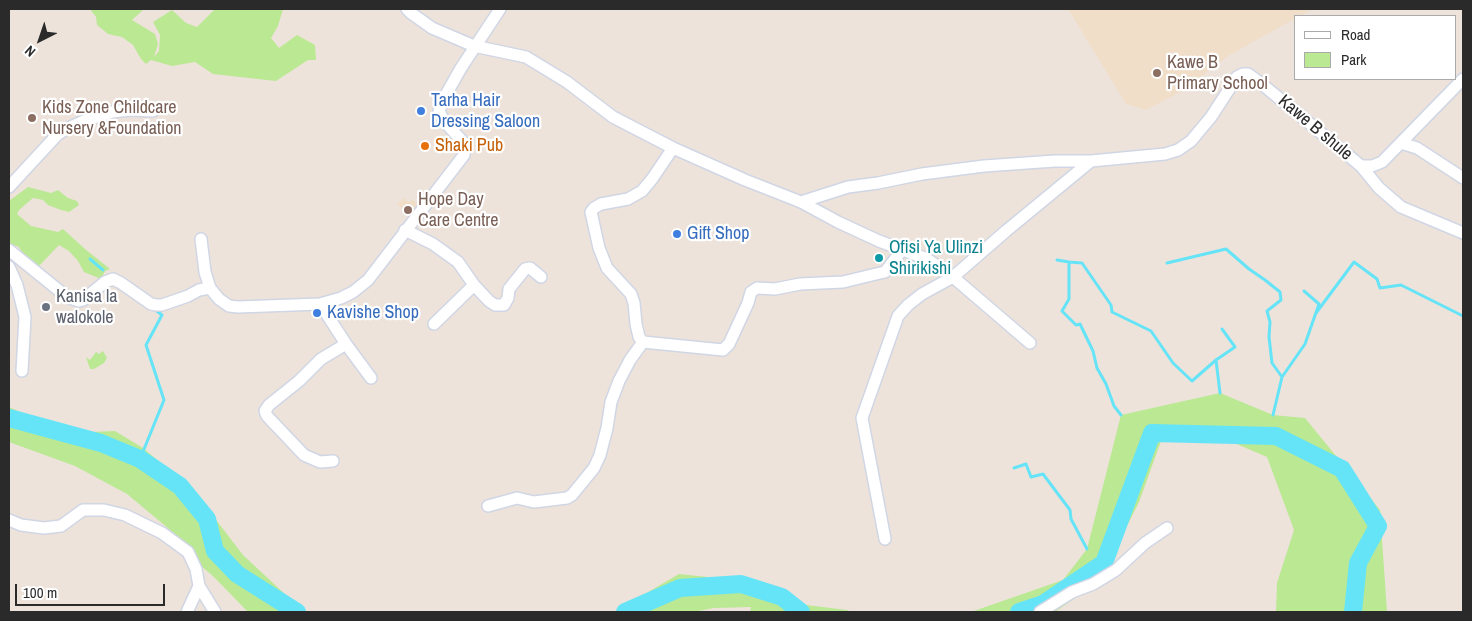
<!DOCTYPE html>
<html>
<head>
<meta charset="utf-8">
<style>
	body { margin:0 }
	#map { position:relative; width:1472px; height:621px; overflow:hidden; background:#ede3db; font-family:"Archivo Narrow",sans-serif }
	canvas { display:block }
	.frame { position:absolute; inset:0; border:10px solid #2a2a2a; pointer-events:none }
	.legend { position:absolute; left:1294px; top:15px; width:162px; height:65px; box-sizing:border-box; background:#fff; border:1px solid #aaa; margin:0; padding:6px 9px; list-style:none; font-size:15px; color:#2a2a2a }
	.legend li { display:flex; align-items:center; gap:10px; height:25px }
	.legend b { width:25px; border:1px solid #aaa }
	.north { position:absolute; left:15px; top:15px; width:50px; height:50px; -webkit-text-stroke:4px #fff; paint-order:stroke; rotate:221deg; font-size:14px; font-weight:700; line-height:20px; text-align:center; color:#2a2a2a }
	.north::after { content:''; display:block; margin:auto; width:18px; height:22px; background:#2a2a2a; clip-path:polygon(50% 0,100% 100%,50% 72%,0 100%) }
	.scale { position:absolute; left:15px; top:584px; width:150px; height:22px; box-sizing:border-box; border:2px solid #2a2a2a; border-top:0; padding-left:6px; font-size:15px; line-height:18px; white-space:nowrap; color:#2a2a2a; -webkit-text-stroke:4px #fff; paint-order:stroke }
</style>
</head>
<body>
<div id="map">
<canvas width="1472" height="621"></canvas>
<div class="frame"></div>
<ul class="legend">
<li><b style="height:6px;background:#fff"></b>Road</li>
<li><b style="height:14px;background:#bbe893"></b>Park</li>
</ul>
<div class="north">N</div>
<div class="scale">100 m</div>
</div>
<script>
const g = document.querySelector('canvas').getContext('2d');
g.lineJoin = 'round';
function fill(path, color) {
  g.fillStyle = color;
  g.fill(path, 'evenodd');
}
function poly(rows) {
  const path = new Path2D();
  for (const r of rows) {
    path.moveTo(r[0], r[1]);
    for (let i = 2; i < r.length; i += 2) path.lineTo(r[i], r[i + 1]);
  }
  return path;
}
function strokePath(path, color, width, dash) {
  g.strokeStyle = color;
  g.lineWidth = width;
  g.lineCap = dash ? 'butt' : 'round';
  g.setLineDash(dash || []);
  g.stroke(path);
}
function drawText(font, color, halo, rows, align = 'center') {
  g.font = font + ' "Archivo Narrow",sans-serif';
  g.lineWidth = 4.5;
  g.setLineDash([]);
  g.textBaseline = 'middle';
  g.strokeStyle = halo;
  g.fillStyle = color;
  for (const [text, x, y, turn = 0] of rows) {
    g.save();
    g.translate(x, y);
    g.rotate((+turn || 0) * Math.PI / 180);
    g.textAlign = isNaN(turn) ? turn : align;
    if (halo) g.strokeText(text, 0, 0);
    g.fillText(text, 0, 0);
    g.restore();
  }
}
const education = poly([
	[1068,9,1313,9,1300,16,1296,16,1296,18,1228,56,1184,90,1146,110,1126,104],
	[403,198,409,202,412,199,417,203,409,214,397,205]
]);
const green = poly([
	[90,9,144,9,132,20,155,34,158,44,154,57,159,51,160,35,153,22,172,10,186,23,197,27,215,9,283,9,278,26,271,38,279,48,297,35,315,45,316,60,308,60,276,81,213,74,195,62,172,66,151,60,146,64,141,59,133,45,122,37,108,34,97,25,96,17],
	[28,187,51,193,58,190,68,198,77,201,79,205,69,212,61,210,48,205,43,200,33,198,19,210,17,214,31,226,58,232,63,229,85,249,110,269,105,271,101,279,84,272,78,261,69,251,59,245,39,266,31,268,20,259,23,254,19,247,9,243,9,201],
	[103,351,107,358,104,363,94,369,90,369,86,357,90,360,96,352,99,354],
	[1220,393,1273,415,1305,418,1380,510,1387,612,1276,612,1277,583,1294,530,1267,457,1218,436,1161,441,1139,502,1115,550,1075,598,1055,612,971,612,1063,580,1087,549,1121,415],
	[9,407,67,433,115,431,143,448,193,490,243,555,303,611,306,612,248,612,213,576,201,566,181,539,127,494,75,466,9,442],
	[679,574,737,580,806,605,847,610,851,612,750,612,751,607,714,608,693,612,614,612]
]);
const stream = poly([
	[90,259,103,270],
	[1057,260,1069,262,1069,299,1062,311,1076,325,1080,324,1093,351,1097,368,1106,384,1114,406,1121,415],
	[1069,262,1082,263,1111,305,1112,312,1151,331,1173,363,1192,381,1216,360],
	[1167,263,1226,249,1249,269,1265,280,1280,292,1281,300,1267,311,1270,322,1269,337,1272,363,1282,377,1273,415],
	[1316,313,1354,262,1377,279,1380,288,1401,285,1463,316],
	[1282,377,1305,344,1319,304,1304,291],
	[1220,393,1216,360,1235,347,1222,329],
	[140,459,164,400,146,345,162,315,154,309],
	[1014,468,1026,464,1031,477,1043,474,1070,510,1071,519,1087,549]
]);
const river = poly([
	[9,418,101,443,140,459,180,486,207,519,215,551,237,574,297,612],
	[625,612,680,588,741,584,782,597,801,612],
	[1019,612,1043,604,1104,563,1152,433,1276,436,1342,469,1378,526,1358,563,1353,612]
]);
const minor = poly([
	[407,9,411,13,432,28,474,46,526,57,567,82,613,117,673,148,745,180,801,202,838,222,879,241,927,259,953,277,1030,343],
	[1401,143,1417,148,1463,178],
	[673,148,652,179,642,191,628,199,601,204,594,208,591,212,599,248,607,268,631,294,634,303,636,324,639,337,643,342,723,350,729,344,748,303,751,292,757,288,775,289,800,284,843,282,876,274,885,272,902,250],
	[1361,166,1379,188,1401,207,1463,233],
	[9,187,57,135,66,129,84,121,112,112,131,110,153,111],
	[801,202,848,187,878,183,922,174,984,166,1055,161,1091,161,1165,154,1178,150,1191,141,1211,117,1237,77,1243,74,1248,74,1263,85,1361,166,1372,166,1382,162,1463,79],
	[405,230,433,244,458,262,474,285,489,301,495,305,504,305,508,298,509,289,525,269,530,268,541,277],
	[201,239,205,272,210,288,219,299,229,306,238,307,320,304,341,298,353,292,368,280,464,155,465,147,463,142,444,121,439,111,443,100,461,68,500,9],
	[9,250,67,297,79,301,83,300,105,282,113,279,121,283,151,304,156,305,162,305,188,296,199,290,210,288],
	[9,267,17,285,25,317,22,371],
	[320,304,346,344,371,378],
	[434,324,474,285],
	[333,461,320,462,304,455,267,416,265,411,269,405,299,381,321,359,346,344],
	[488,506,517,498,534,502,567,498,572,495,594,468,600,455,607,428,611,402,619,381,630,360,643,342],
	[9,520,21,525,44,528,61,526,83,510,104,510,125,515,162,533,188,552,196,569,199,586,215,612],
	[885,539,862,418,898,316,908,305,922,294,953,277,1006,231,1091,161],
	[187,612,199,586],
	[1040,612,1072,592,1093,584,1116,570,1145,543,1167,528]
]);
const markers = [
	[1157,73,5,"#8d6e63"],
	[421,111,5,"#3f7fe0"],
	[32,118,5,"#8d6e63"],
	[425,146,5,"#e8710a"],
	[408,210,5,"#8d6e63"],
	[677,234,5,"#3f7fe0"],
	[879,258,5,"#0f9aa8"],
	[46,307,5,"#6b7280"],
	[317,313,5,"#3f7fe0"]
];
const educationNames = [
	["Kawe B",1167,63],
	["Primary School",1167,84],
	["Kids Zone Childcare",42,108],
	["Nursery &Foundation",42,129],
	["Hope Day",418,200],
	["Care Centre",418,221]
];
const shopNames = [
	["Tarha Hair",431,101],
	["Dressing Saloon",431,122],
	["Gift Shop",687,234],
	["Kavishe Shop",327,313]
];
const streetNames = [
	["Kawe B shule",1315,128,40]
];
const foodNames = [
	["Shaki Pub",435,146]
];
const cultureNames = [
	["Ofisi Ya Ulinzi",889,248],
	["Shirikishi",889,269]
];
const worshipNames = [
	["Kanisa la",56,297],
	["walokole",56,318]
];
fill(education, '#f0dec9');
fill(green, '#bbe893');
strokePath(stream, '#66e4f7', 3);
strokePath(river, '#66e4f7', 18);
strokePath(minor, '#d0d6e4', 14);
strokePath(minor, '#fff', 11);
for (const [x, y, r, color] of markers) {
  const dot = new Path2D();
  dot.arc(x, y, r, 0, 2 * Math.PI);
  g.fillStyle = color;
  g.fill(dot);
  strokePath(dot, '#fff', 2);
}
drawText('18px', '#785e54', '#fff', educationNames, 'left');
drawText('18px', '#366cbe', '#fff', shopNames, 'left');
drawText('18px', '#2a2a2a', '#fff', streetNames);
drawText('18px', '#c56008', '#fff', foodNames, 'left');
drawText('18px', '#0d838f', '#fff', cultureNames, 'left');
drawText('18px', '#5b616d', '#fff', worshipNames, 'left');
</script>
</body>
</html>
